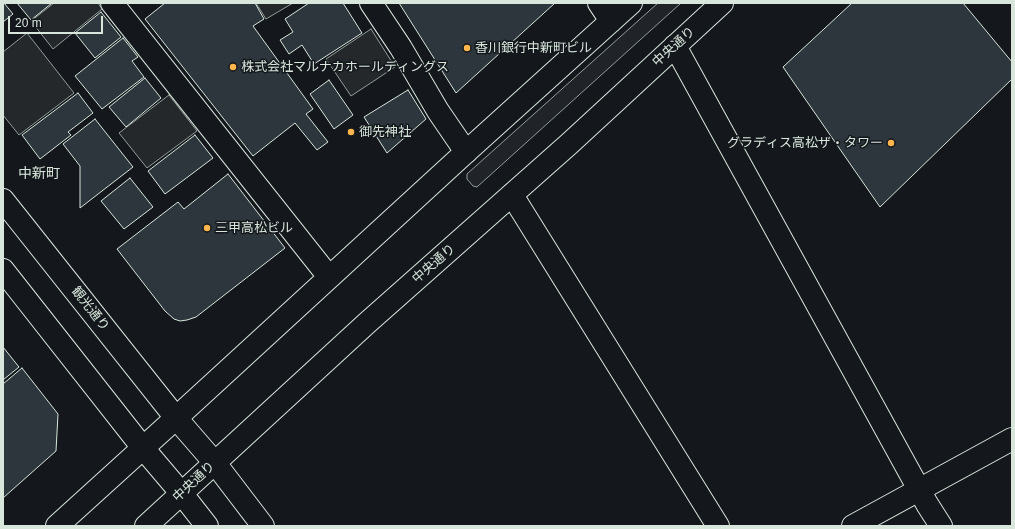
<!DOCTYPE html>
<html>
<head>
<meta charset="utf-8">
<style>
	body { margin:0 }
	#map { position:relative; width:1015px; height:529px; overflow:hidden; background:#14181c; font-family:Arial,sans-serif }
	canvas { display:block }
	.frame { position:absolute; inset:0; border:4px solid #d8e6dc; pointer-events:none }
	.scale { position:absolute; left:8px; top:16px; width:95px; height:18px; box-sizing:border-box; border:2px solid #d8e6dc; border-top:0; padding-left:5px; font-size:12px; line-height:14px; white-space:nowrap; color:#d8e6dc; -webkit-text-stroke:3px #14181c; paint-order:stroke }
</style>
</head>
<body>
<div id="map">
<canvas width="1015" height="529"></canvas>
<div class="frame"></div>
<div class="scale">20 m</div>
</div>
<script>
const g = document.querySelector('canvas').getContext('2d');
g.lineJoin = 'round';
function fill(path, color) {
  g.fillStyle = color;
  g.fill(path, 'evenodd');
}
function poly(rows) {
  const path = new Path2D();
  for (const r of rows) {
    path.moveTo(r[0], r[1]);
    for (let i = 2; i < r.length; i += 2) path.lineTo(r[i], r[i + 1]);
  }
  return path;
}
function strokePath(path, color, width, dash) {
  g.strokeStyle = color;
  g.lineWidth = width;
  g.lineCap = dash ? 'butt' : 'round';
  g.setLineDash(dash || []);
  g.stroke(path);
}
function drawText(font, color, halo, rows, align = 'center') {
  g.font = font + ' Arial,"Noto Sans JP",sans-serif';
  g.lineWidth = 3;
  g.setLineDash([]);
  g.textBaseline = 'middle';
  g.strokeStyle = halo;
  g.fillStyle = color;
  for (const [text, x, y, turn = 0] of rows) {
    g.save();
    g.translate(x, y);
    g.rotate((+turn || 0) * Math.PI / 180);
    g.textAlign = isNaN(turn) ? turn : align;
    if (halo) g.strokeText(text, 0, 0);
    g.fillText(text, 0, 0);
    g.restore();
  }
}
const green = poly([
	[658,3,681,3,477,187,473,186,467,179,467,174,658,3]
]);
const parking = poly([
	[54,3,98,3,102,9,53,49,31,21,54,3],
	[256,3,293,3,266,19,256,3],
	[371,29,395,67,351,96,326,59,371,29],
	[27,33,74,93,19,135,3,115,3,52,27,33],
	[169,95,197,131,147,168,119,133,169,95]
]);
const building = poly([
	[3,3,4,3,13,14,3,22,3,3],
	[17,3,52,3,31,20,17,3],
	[165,3,255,3,264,19,253,26,313,109,306,114,328,142,317,150,295,123,253,156,145,19,165,3],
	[309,3,343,3,362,33,314,64,302,45,289,54,280,40,293,32,285,19,309,3],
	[399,3,555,3,456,93,399,3],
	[852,3,963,3,1012,62,1012,79,880,207,783,67,852,3],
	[101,12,121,37,95,58,75,33,101,12],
	[123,38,138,57,132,61,144,77,102,109,75,76,123,38],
	[145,78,161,98,126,127,109,107,145,78],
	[329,80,353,115,334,129,310,94,329,80],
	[408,90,426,119,387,153,364,117,408,90],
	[78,93,93,113,68,132,71,135,40,159,22,135,78,93],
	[95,119,133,167,80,208,80,166,63,144,95,119],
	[195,135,213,158,165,194,148,171,195,135],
	[228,174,285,248,196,317,187,320,180,321,174,319,165,311,117,249,178,202,184,209,228,174],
	[130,178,153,207,124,229,101,201,130,178],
	[3,347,19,367,3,380,3,347],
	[22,368,58,414,56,451,3,498,3,384,22,368]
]);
const street = poly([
	[112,3,329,277],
	[371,3,401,48,438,111,466,152],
	[599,3,611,21],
	[675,46,927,504,941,526],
	[512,195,718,526],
	[853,526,1012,439]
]);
const primary = poly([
	[3,200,176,418,215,463,263,526],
	[3,270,143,448,182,494,207,526]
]);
const highway = poly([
	[57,526,176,418,466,152,631,3],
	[146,526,367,323,569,144,722,3]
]);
const markers = [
	[467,48,4,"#ffb74d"],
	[233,67,4,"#ffb74d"],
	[351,132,4,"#ffb74d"],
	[891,143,4,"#ffb74d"],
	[207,228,4,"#ffb74d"]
];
const streetNames = [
	["中央通り",674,47,-42],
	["中央通り",434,264,-41],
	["観光通り",90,309,52],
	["中央通り",194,482,-43]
];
const poiNames = [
	["香川銀行中新町ビル",475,48],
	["株式会社マルナカホールディングス",241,67],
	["御先神社",359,132],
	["グラディス高松ザ・タワー",883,143,"right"],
	["三甲高松ビル",215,228]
];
const neighbourhoodNames = [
	["中新町",39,174]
];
fill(green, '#202428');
strokePath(green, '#939e99', 1);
fill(parking, '#24282b');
strokePath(parking, '#939e99', 1);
fill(building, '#2c363c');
strokePath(building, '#d8e6dc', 1);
strokePath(street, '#d8e6dc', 24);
strokePath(primary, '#d8e6dc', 24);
strokePath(highway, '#d8e6dc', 24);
strokePath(street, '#14181c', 22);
strokePath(primary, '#14181c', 22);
strokePath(highway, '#14181c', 22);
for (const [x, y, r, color] of markers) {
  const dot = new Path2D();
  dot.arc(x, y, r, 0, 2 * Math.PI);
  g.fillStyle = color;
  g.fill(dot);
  strokePath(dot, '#14181c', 1.5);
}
drawText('13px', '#d8e6dc', '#14181c', streetNames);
drawText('13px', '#d8e6dc', '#14181c', poiNames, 'left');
drawText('14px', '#d8e6dc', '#14181c', neighbourhoodNames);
</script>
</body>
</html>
